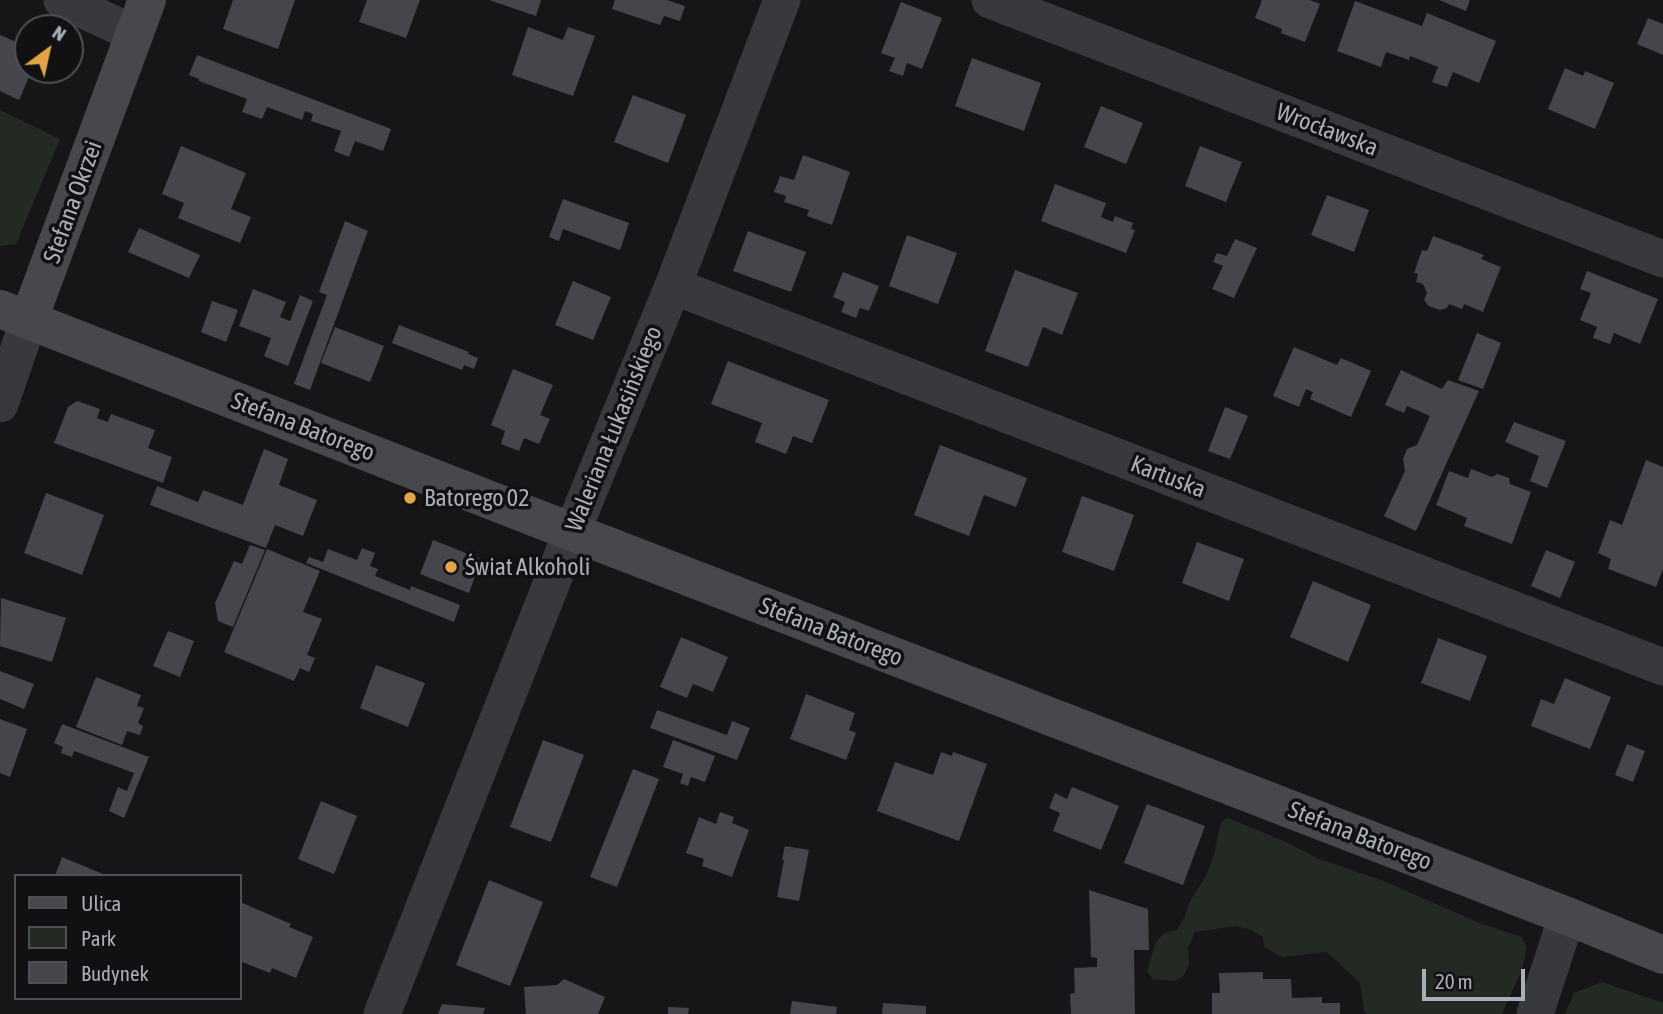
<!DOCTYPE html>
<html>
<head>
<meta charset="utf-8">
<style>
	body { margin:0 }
	#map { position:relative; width:1663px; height:1014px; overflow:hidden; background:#161618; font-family:"Asap Condensed",sans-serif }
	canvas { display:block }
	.legend { position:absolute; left:14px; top:874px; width:228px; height:126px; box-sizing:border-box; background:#111113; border:2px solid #4e5055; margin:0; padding:9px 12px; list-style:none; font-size:21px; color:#a9aeb7 }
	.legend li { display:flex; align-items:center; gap:14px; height:35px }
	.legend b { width:35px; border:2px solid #4e5055 }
	.north { position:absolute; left:14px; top:14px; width:70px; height:70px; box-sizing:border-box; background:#111113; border:2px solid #4e5055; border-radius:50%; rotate:33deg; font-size:19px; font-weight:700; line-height:28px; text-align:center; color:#a9aeb7 }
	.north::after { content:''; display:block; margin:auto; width:24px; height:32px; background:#e3a443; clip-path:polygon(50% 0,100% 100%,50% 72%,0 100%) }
	.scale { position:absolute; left:1422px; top:969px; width:103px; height:32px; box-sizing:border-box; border:4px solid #a9aeb7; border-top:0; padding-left:9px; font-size:21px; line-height:24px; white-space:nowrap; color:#a9aeb7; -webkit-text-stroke:5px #111113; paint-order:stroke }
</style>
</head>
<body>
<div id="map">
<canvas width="1663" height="1014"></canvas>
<ul class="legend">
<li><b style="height:9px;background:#46484c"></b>Ulica</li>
<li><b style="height:19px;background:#232a23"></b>Park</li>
<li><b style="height:19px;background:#45464b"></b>Budynek</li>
</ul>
<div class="north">N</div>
<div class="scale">20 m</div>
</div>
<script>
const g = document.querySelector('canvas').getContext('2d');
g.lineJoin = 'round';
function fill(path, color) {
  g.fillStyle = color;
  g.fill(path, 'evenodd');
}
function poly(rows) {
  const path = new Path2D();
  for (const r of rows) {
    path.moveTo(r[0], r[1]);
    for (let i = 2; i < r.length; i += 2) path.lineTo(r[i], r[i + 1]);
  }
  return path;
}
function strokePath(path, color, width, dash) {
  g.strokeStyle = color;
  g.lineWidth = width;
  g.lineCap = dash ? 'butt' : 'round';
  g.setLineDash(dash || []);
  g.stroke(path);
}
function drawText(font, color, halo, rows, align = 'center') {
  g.font = font + ' "Asap Condensed",sans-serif';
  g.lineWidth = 7;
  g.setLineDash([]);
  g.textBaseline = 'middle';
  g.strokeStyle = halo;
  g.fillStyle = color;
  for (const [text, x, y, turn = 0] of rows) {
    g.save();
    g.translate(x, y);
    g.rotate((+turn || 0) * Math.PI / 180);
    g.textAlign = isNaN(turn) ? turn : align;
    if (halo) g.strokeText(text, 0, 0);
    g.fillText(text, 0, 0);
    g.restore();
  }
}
const green = poly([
	[0,110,60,139,16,244,0,246],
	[1228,818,1286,842,1319,859,1381,880,1482,924,1522,937,1527,949,1521,972,1502,1014,1367,1014,1364,1011,1360,983,1327,952,1282,957,1264,947,1263,937,1251,930,1237,926,1195,932,1188,948,1189,964,1184,976,1175,981,1153,979,1147,971,1156,942,1164,933,1177,930,1184,918,1189,903,1207,874,1214,854,1221,822],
	[1602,982,1663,1003,1663,1014,1565,1014,1574,993]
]);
const building = poly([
	[233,0,295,0,278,49,223,29],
	[367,0,420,0,406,38,359,22],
	[489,0,541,0,536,16],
	[615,0,667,0,685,6,680,21,664,16,660,25,612,9],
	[1262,0,1310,0,1320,4,1305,42,1281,33,1282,29,1255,18],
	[1439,0,1470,0,1466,11],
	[1355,1,1422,26,1427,13,1496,41,1479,83,1453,72,1447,87,1432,82,1438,67,1410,56,1409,60,1386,52,1381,67,1337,51],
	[901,2,942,18,922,69,907,63,903,76,889,71,895,58,881,53],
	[1648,18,1663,24,1663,55,1637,44],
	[528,27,563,40,568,27,595,36,573,96,512,75],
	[0,35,28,47,28,70,42,70,37,81,29,77,19,100,0,91],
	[197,55,391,129,383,151,355,141,349,157,334,151,341,131,311,121,313,114,305,111,302,120,267,107,262,119,242,112,247,99,199,81,199,79,189,75],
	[972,58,1041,83,1024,131,955,106],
	[1565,68,1583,76,1585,71,1614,83,1595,129,1548,109],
	[633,95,686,115,668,163,614,142],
	[1101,106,1143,123,1126,164,1084,147],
	[181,146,246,173,231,209,251,217,240,243,178,218,184,203,162,194],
	[1200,146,1242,162,1226,202,1185,186],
	[803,155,850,172,832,225,807,216,809,210,784,202,786,196,774,192,780,176,794,180],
	[1055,184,1106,203,1101,217,1113,222,1115,216,1133,223,1131,229,1135,230,1126,253,1041,221],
	[1327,195,1369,210,1354,252,1311,235],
	[563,199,629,223,620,250,563,229,559,241,549,237],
	[345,221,368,231,310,390,294,384,327,295,319,292],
	[139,228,200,255,189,278,128,252],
	[748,231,806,252,791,292,733,271],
	[907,235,957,253,938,304,889,286],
	[1433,236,1484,255,1481,259,1501,267,1483,312,1464,304,1462,309,1449,304,1447,308,1440,310,1429,306,1424,300,1427,293,1423,284,1416,282,1418,274,1414,273,1422,250,1427,251],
	[1235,239,1257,248,1234,298,1212,289,1223,266,1213,262,1217,253,1227,256],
	[1015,270,1078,293,1062,335,1043,327,1028,367,985,351],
	[1587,271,1658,299,1640,344,1614,333,1610,344,1593,338,1597,327,1580,320,1591,293,1580,289],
	[843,272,879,286,869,311,860,308,856,318,841,312,845,302,833,297],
	[573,281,611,297,593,340,555,325],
	[253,289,286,302,280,317,290,321,300,295,313,301,288,366,264,356,271,338,239,326],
	[212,301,238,310,226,342,201,332],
	[399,325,469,352,468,354,478,358,474,369,464,365,462,370,392,343],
	[335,327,384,346,370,382,321,363],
	[1477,333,1501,343,1483,389,1458,380],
	[1294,347,1337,365,1341,358,1371,371,1351,417,1310,399,1313,392,1306,389,1299,407,1273,396],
	[728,361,829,400,812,443,793,436,786,454,755,442,762,423,711,404],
	[513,369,553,385,540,415,550,419,539,444,524,438,519,451,501,444,505,431,491,425],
	[1401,370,1442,389,1448,380,1479,391,1416,531,1384,516,1405,471,1403,459,1407,449,1417,445,1430,416,1407,406,1404,413,1385,405],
	[77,401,100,409,97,418,108,422,111,414,155,430,148,448,172,457,163,483,54,443,68,407],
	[1225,407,1248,416,1230,459,1208,451],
	[1514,422,1566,441,1547,488,1530,481,1539,456,1505,442],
	[940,445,1027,478,1016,507,984,495,969,536,914,515],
	[264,449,288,459,279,485,317,500,303,536,275,525,266,548,150,505,157,486,198,502,203,490,243,505],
	[1646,460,1663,467,1663,569,1656,587,1608,569,1611,559,1598,553,1610,520,1622,525],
	[1471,469,1492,477,1497,474,1509,478,1510,484,1531,492,1512,544,1464,526,1467,518,1436,505,1449,471,1468,478],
	[46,493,104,515,82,575,24,553],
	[1082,496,1134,515,1114,571,1062,552],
	[433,540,481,559,469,593,420,574],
	[1197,542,1244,559,1229,601,1182,583],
	[250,545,265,550,233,627,218,621,215,603,234,561,242,564],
	[362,548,375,553,370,566,378,569,375,576,410,590,411,586,460,605,454,622,306,563,309,557,323,562,328,549,357,560],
	[267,549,320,571,303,612,322,619,307,655,315,658,309,672,300,668,294,681,224,652],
	[1546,550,1575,562,1560,598,1531,586],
	[1313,581,1371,605,1348,662,1290,637],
	[1,598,66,618,52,662,0,646],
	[168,631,194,641,180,677,153,666],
	[681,637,728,657,713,692,693,684,687,698,660,687],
	[1438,638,1487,656,1470,701,1421,683],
	[376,665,425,683,408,727,360,708],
	[0,671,34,684,24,709,0,699],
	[96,677,141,695,137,706,144,708,138,723,143,726,140,735,127,731,122,745,76,727],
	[1565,678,1611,697,1590,749,1531,726,1541,699,1554,704],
	[806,694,855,713,849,730,856,733,846,760,790,739],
	[657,710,727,735,732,721,750,728,737,760,650,728],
	[0,719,27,729,10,777,0,773],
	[62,724,149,757,124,818,109,811,118,787,127,791,134,773,74,751,72,757,61,753,63,747,54,743],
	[543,740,584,755,551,842,510,827],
	[673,740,715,756,705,782,691,777,688,786,680,783,683,774,663,767],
	[1627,744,1645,751,1633,782,1615,775],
	[941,752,952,756,953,752,987,764,959,841,877,811,895,762,933,775],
	[633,769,659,779,617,887,590,877],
	[1072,787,1119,806,1101,850,1053,831,1060,813,1049,808,1055,793,1067,799],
	[321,801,357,816,334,874,298,859],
	[1147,804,1205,826,1183,885,1124,863],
	[720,812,734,817,732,823,749,830,732,877,702,866,704,859,686,853,699,817,716,824],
	[785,846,809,850,799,901,777,897,784,860,782,860],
	[62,857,103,874,102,876,55,876],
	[489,880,543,902,510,986,456,965],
	[1089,890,1148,909,1149,950,1134,950,1135,1014,1071,1014,1070,994,1075,993,1074,968,1097,967,1097,958,1091,957],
	[240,902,291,924,289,927,313,937,296,978,272,968,270,973,240,961],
	[1263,972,1263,979,1291,979,1292,998,1322,997,1322,1003,1340,1003,1340,1014,1212,1014,1212,993,1220,993,1219,973],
	[564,979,605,997,598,1014,526,1014,524,987,557,985],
	[792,1001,837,1007,836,1014,790,1014],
	[883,1003,926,1006,926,1014,882,1014],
	[442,1004,485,1008,483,1014,438,1014],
	[668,1007,689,1008,688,1014,668,1014]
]);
const street = poly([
	[62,0,135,34],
	[990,0,1663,259],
	[673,286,1663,667],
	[0,404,29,319],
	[382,1014,563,554,673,286,782,0],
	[1535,1014,1567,916]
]);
const secondary = poly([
	[0,309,572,532,1567,916,1663,955],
	[29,319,147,0]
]);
const markers = [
	[410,498,7,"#e3a443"],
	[451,567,7,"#e3a443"]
];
const streetNames = [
	["Wrocławska",1327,130,21],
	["Stefana Okrzei",73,202,-70],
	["Stefana Batorego",303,427,21],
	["Waleriana Łukasińskiego",614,429,-68],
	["Kartuska",1168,477,21],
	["Stefana Batorego",831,632,21],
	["Stefana Batorego",1360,836,21]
];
const poiNames = [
	["Batorego 02",424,498],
	["Świat Alkoholi",465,567]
];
fill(green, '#232a23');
fill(building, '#45464b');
strokePath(street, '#37393d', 37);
strokePath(secondary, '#46484c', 38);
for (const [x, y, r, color] of markers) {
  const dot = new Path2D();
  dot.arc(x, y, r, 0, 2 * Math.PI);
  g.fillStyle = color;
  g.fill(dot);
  strokePath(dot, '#111113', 2.5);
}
drawText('24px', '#a9aeb7', '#111113', streetNames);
drawText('24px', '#a9aeb7', '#111113', poiNames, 'left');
</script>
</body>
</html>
